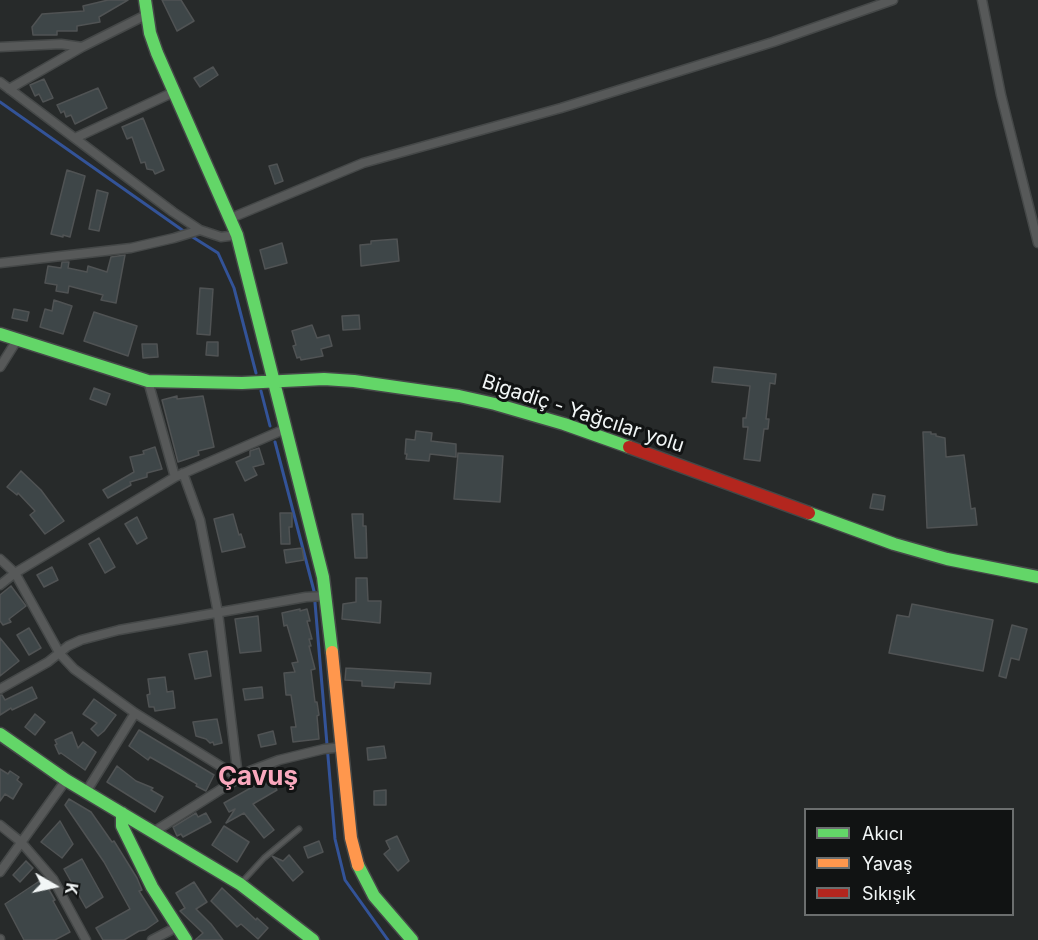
<!DOCTYPE html>
<html>
<head>
<meta charset="utf-8">
<style>
	body { margin:0 }
	#map { position:relative; width:1038px; height:940px; overflow:hidden; background:#272a2a; font-family:Inter,sans-serif }
	canvas { display:block }
	.legend { position:absolute; left:804px; top:808px; width:210px; height:108px; box-sizing:border-box; background:#111313; border:2px solid #6b6e6e; margin:0; padding:8px 10px; list-style:none; font-size:18px; color:#f2f6f6 }
	.legend li { display:flex; align-items:center; gap:12px; height:30px }
	.legend b { width:30px; border:2px solid #6b6e6e }
	.north { position:absolute; left:24px; top:856px; width:60px; height:60px; -webkit-text-stroke:4px #111313; paint-order:stroke; rotate:99deg; font-size:16px; font-weight:700; line-height:24px; text-align:center; color:#f2f6f6 }
	.north::after { content:''; display:block; margin:auto; width:21px; height:27px; background:#f2f6f6; clip-path:polygon(50% 0,100% 100%,50% 72%,0 100%) }
</style>
</head>
<body>
<div id="map">
<canvas width="1038" height="940"></canvas>
<ul class="legend">
<li><b style="height:8px;background:#63d668"></b>Akıcı</li>
<li><b style="height:8px;background:#ff974d"></b>Yavaş</li>
<li><b style="height:8px;background:#b3261e"></b>Sıkışık</li>
</ul>
<div class="north">K</div>
</div>
<script>
const g = document.querySelector('canvas').getContext('2d');
g.lineJoin = 'round';
function poly(rows) {
  const path = new Path2D();
  for (const r of rows) {
    path.moveTo(r[0], r[1]);
    for (let i = 2; i < r.length; i += 2) path.lineTo(r[i], r[i + 1]);
  }
  return path;
}
function strokePath(path, color, width, dash) {
  g.strokeStyle = color;
  g.lineWidth = width;
  g.lineCap = dash ? 'butt' : 'round';
  g.setLineDash(dash || []);
  g.stroke(path);
}
function fill(path, color) {
  g.fillStyle = color;
  g.fill(path, 'evenodd');
}
function drawText(font, color, halo, rows, align = 'center') {
  g.font = font + ' Inter,sans-serif';
  g.lineWidth = 6;
  g.setLineDash([]);
  g.textBaseline = 'middle';
  g.strokeStyle = halo;
  g.fillStyle = color;
  for (const [text, x, y, turn = 0] of rows) {
    g.save();
    g.translate(x, y);
    g.rotate((+turn || 0) * Math.PI / 180);
    g.textAlign = isNaN(turn) ? turn : align;
    if (halo) g.strokeText(text, 0, 0);
    g.fillText(text, 0, 0);
    g.restore();
  }
}
const stream = poly([
	[0,102,185,232],
	[191,236,218,253,234,288,256,373],
	[261,391,270,426],
	[275,442,314,591,335,839,345,880,388,940]
]);
const building = poly([
	[108,0,128,0,99,17,100,22,77,26,77,31,57,31,57,35,33,35,32,27,42,14,84,11,83,6,108,0],
	[162,0,181,0,194,21,177,31,162,0],
	[213,67,218,75,200,87,194,78,213,67],
	[44,79,53,98,43,102,39,94,35,96,30,85,44,79],
	[98,88,107,108,75,124,71,115,66,117,64,111,61,113,57,105,98,88],
	[143,118,164,170,155,174,153,170,147,169,145,162,141,163,132,137,127,139,122,127,143,118],
	[277,164,283,181,275,184,269,166,277,164],
	[67,170,85,176,70,237,63,235,63,237,51,234,67,170],
	[97,190,108,193,99,231,89,229,97,190],
	[397,239,399,261,361,266,360,245,371,244,371,241,397,239],
	[282,243,287,263,265,269,260,250,282,243],
	[125,255,116,303,101,300,103,295,69,286,68,293,56,291,57,285,45,283,48,266,61,268,62,262,69,262,68,268,87,272,88,266,107,272,111,257,125,255],
	[200,288,213,289,210,335,197,334,200,288],
	[54,300,72,306,63,334,40,327,45,309,52,311,54,300],
	[14,309,29,312,27,321,12,318,14,309],
	[94,312,137,326,128,356,84,341,94,312],
	[359,315,360,329,343,330,342,316,359,315],
	[312,325,317,338,329,335,332,346,321,349,323,356,301,360,300,357,297,358,293,346,296,345,292,331,312,325],
	[207,342,218,342,218,356,206,355,207,342],
	[142,344,157,344,158,357,143,358,142,344],
	[714,367,776,374,775,384,770,383,766,419,769,419,768,429,764,429,760,461,744,459,748,427,743,427,743,418,746,418,750,386,712,382,714,367],
	[94,388,110,394,106,405,90,399,94,388],
	[177,396,177,399,203,396,214,447,198,451,199,455,178,462,162,400,177,396],
	[416,431,432,433,431,441,456,444,456,457,430,454,429,461,406,459,407,454,405,454,406,439,415,440,416,431],
	[923,432,931,432,931,434,936,434,936,436,945,438,946,457,964,455,971,509,975,508,977,525,927,528,923,432],
	[155,447,162,469,147,473,147,477,130,482,131,485,108,498,103,490,134,472,130,457,144,454,143,451,155,447],
	[259,448,264,464,253,467,257,475,245,481,236,462,250,456,250,451,259,448],
	[458,453,503,456,500,502,454,499,458,453],
	[21,471,41,490,64,521,45,534,30,515,35,511,18,493,17,495,7,487,21,471],
	[873,494,885,496,883,510,870,508,873,494],
	[280,513,292,513,292,527,289,527,290,544,281,544,280,513],
	[233,514,239,535,241,534,245,547,222,552,214,519,233,514],
	[352,514,363,514,363,526,366,526,367,558,355,558,352,514],
	[137,517,147,538,137,544,125,524,137,517],
	[99,538,115,567,105,573,89,544,99,538],
	[302,548,304,560,286,563,284,550,302,548],
	[52,567,58,580,44,587,37,575,52,567],
	[356,578,367,578,368,601,381,601,380,623,342,619,343,604,356,602,356,578],
	[11,586,26,606,9,619,11,622,3,625,0,621,0,595,11,586],
	[912,604,993,620,983,671,889,653,897,615,909,617,912,604],
	[300,609,300,611,307,609,310,621,307,621,312,639,309,639,311,646,309,646,315,669,311,670,315,702,317,702,319,715,317,716,319,739,293,742,291,727,296,727,291,695,286,695,284,673,295,672,292,663,298,662,287,625,284,626,282,613,300,609],
	[258,616,261,651,240,653,235,619,258,616],
	[1012,625,1027,629,1019,660,1011,658,1006,678,999,676,1012,625],
	[29,628,41,648,29,655,17,635,29,628],
	[0,638,19,661,0,676,0,638],
	[207,651,211,676,195,679,189,654,207,651],
	[346,668,431,673,430,684,395,682,394,688,362,686,362,681,345,680,346,668],
	[165,677,167,692,173,691,175,708,155,711,154,707,149,707,147,695,150,694,148,679,165,677],
	[32,687,37,698,12,710,11,708,0,715,0,695,2,695,5,700,32,687],
	[262,687,263,698,245,700,243,689,262,687],
	[94,699,116,715,104,731,98,736,91,729,97,723,83,714,94,699],
	[35,714,45,722,35,735,25,727,35,714],
	[217,719,222,743,214,745,213,742,210,743,206,739,196,736,193,722,217,719],
	[139,730,214,775,206,791,196,786,197,784,150,757,148,760,129,746,139,730],
	[273,731,276,744,261,747,258,735,273,731],
	[72,732,78,748,83,742,96,752,85,770,61,753,59,754,55,745,57,744,55,740,72,732],
	[384,746,386,758,368,760,367,748,384,746],
	[117,766,136,781,153,788,151,790,163,797,155,812,107,782,117,766],
	[0,769,8,774,10,771,19,777,17,780,22,784,13,799,5,794,0,801,0,769],
	[270,777,277,790,253,804,274,830,264,838,244,813,226,823,235,809,229,812,224,803,270,777],
	[386,790,386,805,374,805,374,791,386,790],
	[69,799,91,812,112,842,114,841,137,878,142,890,139,891,158,921,145,930,139,931,124,940,103,940,96,928,130,909,104,862,65,805,69,799],
	[196,813,198,817,206,813,211,822,183,837,181,834,177,836,173,827,196,813],
	[60,821,73,844,62,858,41,842,60,821],
	[224,826,249,842,237,862,212,845,224,826],
	[397,836,409,861,398,871,384,854,390,849,386,841,397,836],
	[319,841,323,852,308,858,304,847,319,841],
	[289,855,303,872,293,881,272,856,283,861,289,855],
	[82,859,103,897,86,908,64,869,82,859],
	[26,861,33,868,20,882,13,875,26,861],
	[44,878,44,881,55,900,53,901,70,932,55,940,24,940,5,904,44,878],
	[194,882,207,902,196,909,211,924,223,940,195,940,203,933,180,911,185,908,176,893,194,882],
	[222,888,256,920,257,918,268,928,258,939,241,924,237,927,211,901,222,888]
]);
const lane = poly([
	[242,882,264,858,299,829]
]);
const street = poly([
	[982,0,1001,95,1038,243],
	[0,47,61,44,82,47],
	[0,82,173,212,200,230,221,237,237,235],
	[9,89,82,47,146,15],
	[75,138,176,91],
	[231,218,363,163,561,108,773,42,893,0],
	[0,263,131,248,174,238,200,230],
	[0,367,17,340],
	[148,381,175,477],
	[183,473,200,520,218,613,238,777],
	[0,559,15,573,60,654,74,669,135,713,238,777],
	[0,585,15,573,175,477,285,429],
	[0,689,48,662,68,646,81,640,119,630,306,597,326,596],
	[86,792,135,713],
	[0,825,21,842,53,879,86,940],
	[152,833,250,771,279,760,324,749,343,747],
	[0,872,66,780],
	[0,939,0,940],
	[152,940,177,927]
]);
const fast = poly([
	[145,0,150,33,157,53,237,235,323,577,332,652],
	[0,334,148,381,242,383,324,379,354,381,459,396,495,404,564,424,629,447],
	[809,513,894,544,947,559,1038,577],
	[0,734,66,780,240,884,313,940],
	[122,813,122,826,152,887,186,940],
	[358,865,374,896,412,940]
]);
const slow = poly([
	[332,652,351,838,358,865]
]);
const jam = poly([
	[629,447,809,513]
]);
const streetNames = [
	["Bigadiç - Yağcılar yolu",583,414,18]
];
const districtNames = [
	["Çavuş",258,777]
];
strokePath(stream, '#335398', 3);
fill(building, '#3e4648');
strokePath(building, '#505354', 1.5);
strokePath(lane, '#454848', 7);
strokePath(street, '#454848', 11);
strokePath(fast, '#454848', 15);
strokePath(slow, '#454848', 15);
strokePath(jam, '#454848', 15);
strokePath(lane, '#575959', 4);
strokePath(street, '#575959', 8);
strokePath(fast, '#63d668', 12);
strokePath(slow, '#ff974d', 12);
strokePath(jam, '#b3261e', 12);
drawText('20px', '#f2f6f6', '#111313', streetNames);
drawText('bold 26px', '#faa8bd', '#111313', districtNames);
</script>
</body>
</html>
